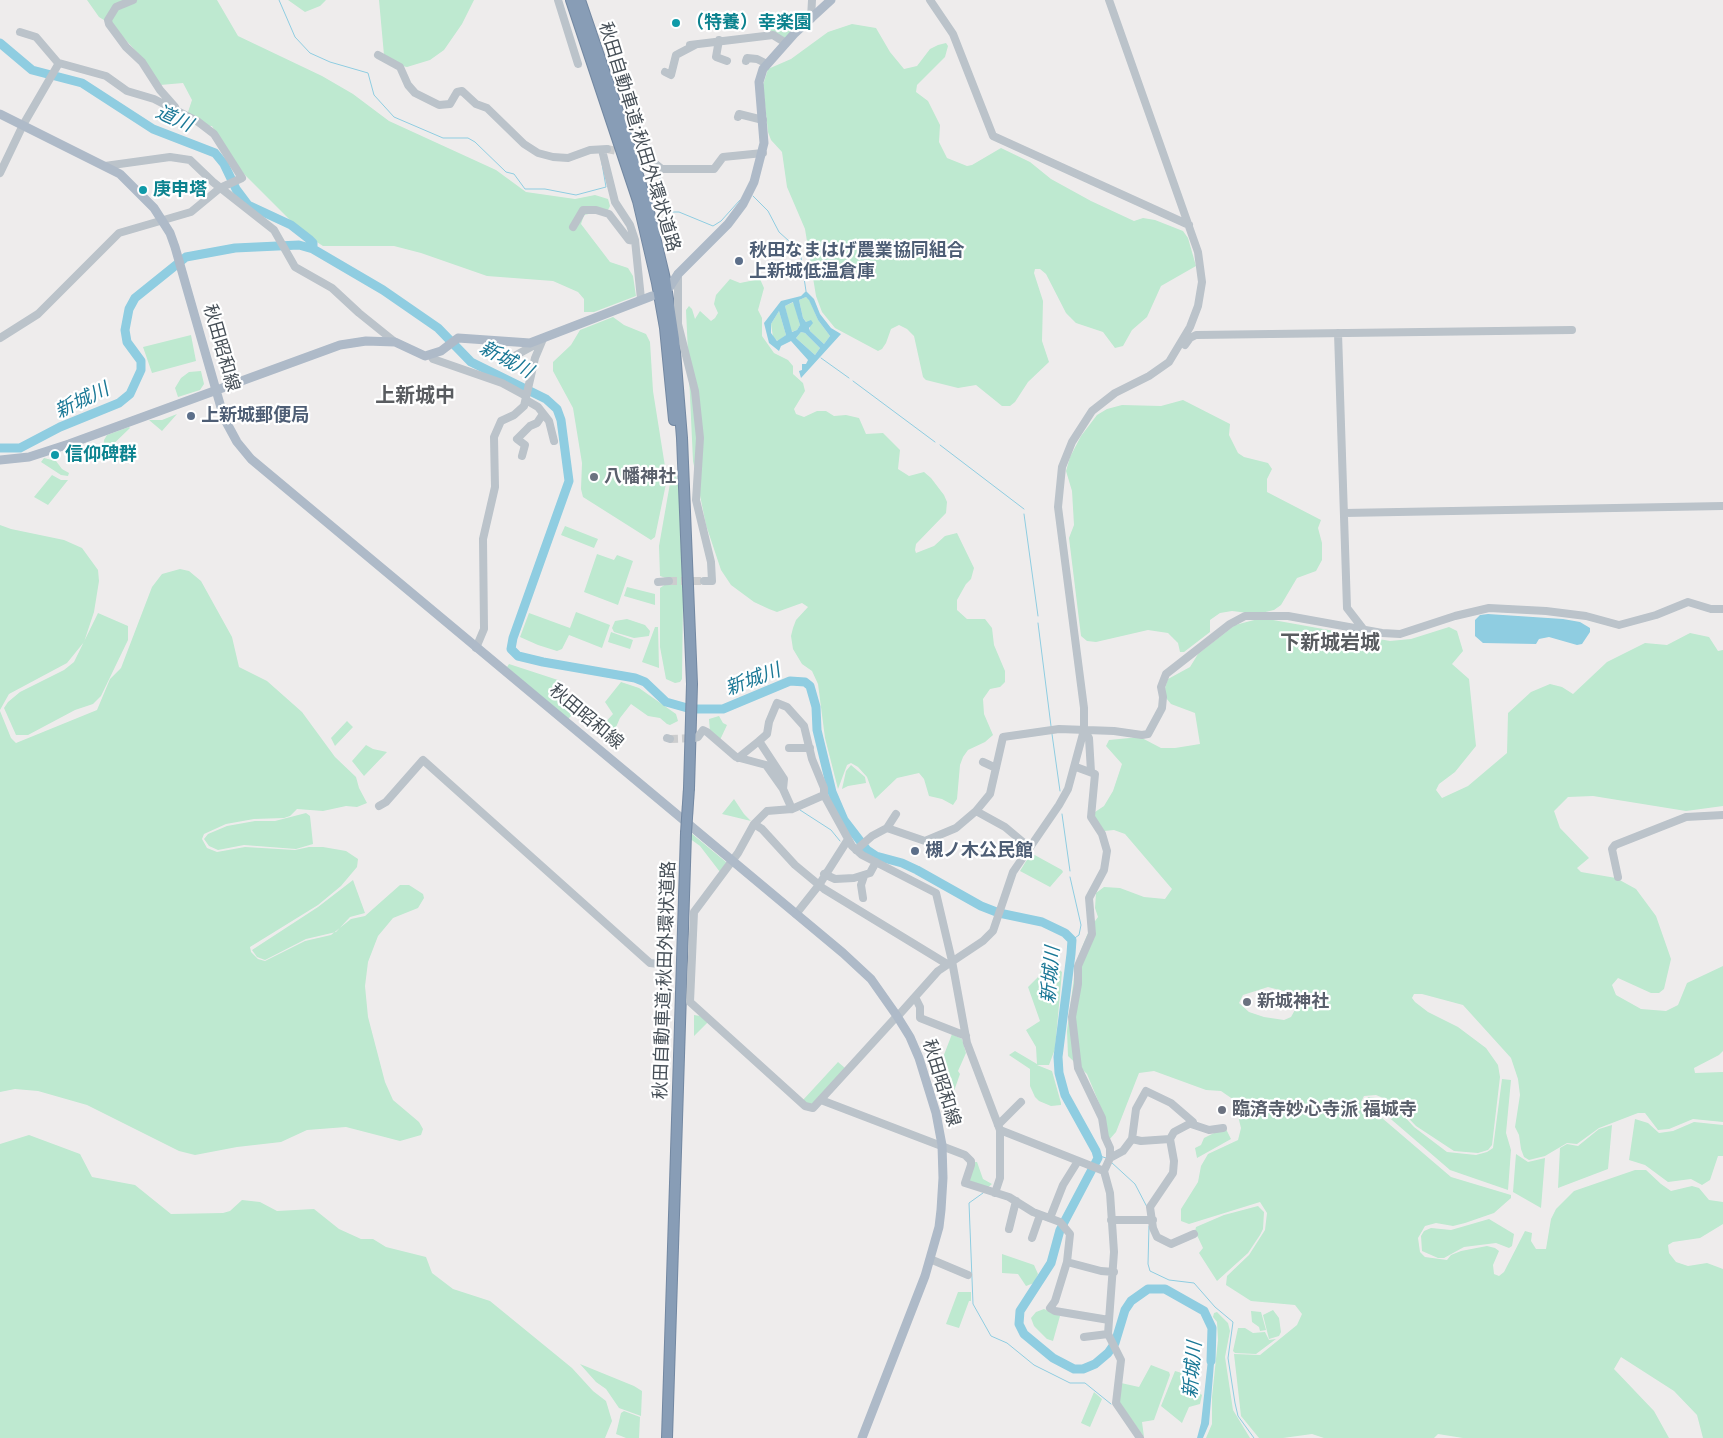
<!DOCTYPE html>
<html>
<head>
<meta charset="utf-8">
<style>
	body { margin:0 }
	canvas { display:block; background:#eeecec }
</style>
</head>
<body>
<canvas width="1723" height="1438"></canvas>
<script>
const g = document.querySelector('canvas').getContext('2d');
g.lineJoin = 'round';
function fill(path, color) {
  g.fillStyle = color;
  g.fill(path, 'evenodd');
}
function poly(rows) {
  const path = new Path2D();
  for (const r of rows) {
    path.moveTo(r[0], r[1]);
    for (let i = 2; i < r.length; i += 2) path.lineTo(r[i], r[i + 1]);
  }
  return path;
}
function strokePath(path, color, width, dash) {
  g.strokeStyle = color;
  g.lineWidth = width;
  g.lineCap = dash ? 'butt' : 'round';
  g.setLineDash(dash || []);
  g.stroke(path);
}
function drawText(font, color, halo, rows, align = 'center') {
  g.font = font + ' "Open Sans","Noto Sans JP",sans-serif';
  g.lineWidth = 4.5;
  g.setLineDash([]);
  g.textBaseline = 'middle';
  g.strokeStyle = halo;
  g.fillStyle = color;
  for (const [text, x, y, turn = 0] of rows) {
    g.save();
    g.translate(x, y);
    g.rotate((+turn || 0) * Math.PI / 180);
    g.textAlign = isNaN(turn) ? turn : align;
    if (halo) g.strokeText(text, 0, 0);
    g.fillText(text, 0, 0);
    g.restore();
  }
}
const green = poly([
	[87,0,217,0,238,36,322,76,353,94,389,121,496,170,526,192,575,199,595,195,608,199,610,206,608,210,584,215,581,224,610,262,628,268,633,276,636,296,594,312,584,312,584,299,578,292,553,281,487,276,421,253,394,246,323,246,303,233,243,173,222,144,212,126,193,125,188,112,192,100,183,83,160,85,145,61,112,25,99,17],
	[288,0,326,0,320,6,305,12],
	[379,0,474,0,462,24,444,50,430,60,407,67,392,64,384,55],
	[793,14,799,15,804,21,785,39,771,31,767,22],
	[852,24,876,28,890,52,904,69,917,66,930,49,938,45,946,43,948,46,945,57,917,85,916,92,928,101,940,125,939,142,947,158,967,166,972,165,1001,148,1030,162,1051,179,1091,201,1134,221,1143,218,1155,220,1183,231,1188,238,1196,266,1161,286,1147,317,1132,330,1123,346,1115,348,1103,332,1076,323,1066,313,1046,274,1040,269,1035,269,1034,273,1043,301,1042,341,1049,362,1028,382,1015,402,1010,406,1002,406,976,385,958,388,926,380,923,377,914,336,907,329,899,325,891,329,886,343,882,349,878,351,835,328,822,312,816,296,805,229,787,187,782,152,771,140,768,132,763,85,768,69,791,59,828,32],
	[730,279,740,283,760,279,764,288,758,310,762,318,762,336,774,353,788,360,793,366,793,374,803,383,805,391,794,409,796,414,804,417,817,411,826,411,834,416,846,415,859,418,866,434,883,433,900,450,898,469,909,476,924,472,931,478,944,495,947,502,946,513,916,544,915,550,916,553,934,546,945,536,957,533,974,568,971,579,966,584,957,600,957,610,967,619,985,619,992,628,994,645,1005,671,1005,682,1000,687,990,689,983,699,984,714,993,735,985,742,968,750,963,757,960,765,957,799,953,805,942,799,929,796,924,779,919,773,897,778,875,799,867,777,858,767,851,763,847,765,838,789,825,738,818,684,812,671,802,664,793,649,791,636,793,628,796,620,808,607,802,603,777,612,769,609,754,602,731,585,721,570,706,525,693,461,686,310,689,306,692,309,695,319,700,311,711,321,715,318,718,313,714,304,716,295],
	[806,297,809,299,818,320,830,336,824,344,810,331,810,326,803,318,799,300],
	[794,302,800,325,797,330,791,332,785,306],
	[779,311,786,335,778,341,773,337,771,324],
	[613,317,624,325,646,334,650,342,653,391,667,479,655,537,651,540,583,497,581,489,582,463,573,408,553,371,553,362,571,345,580,330],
	[801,332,805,333,820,348,815,355,796,338],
	[191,335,196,361,152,373,143,347],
	[201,371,204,384,200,390,178,397,175,388,181,378,189,372],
	[1183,400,1230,424,1229,435,1238,453,1244,457,1268,463,1272,469,1267,479,1267,492,1321,520,1318,528,1322,543,1322,560,1316,571,1297,578,1281,605,1274,610,1257,614,1232,611,1220,613,1210,620,1210,632,1184,652,1180,652,1178,643,1168,633,1148,630,1096,642,1087,641,1081,636,1069,538,1074,525,1072,491,1066,471,1070,457,1081,436,1097,415,1107,409,1122,405,1161,406],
	[177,414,162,431,149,420,162,420],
	[129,427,130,428,103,454,104,440,107,435],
	[44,458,56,461,62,469,69,473,68,476,61,475,41,462],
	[675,471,680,494,682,533,683,601,682,679,680,682,675,683,666,679,660,647,660,588,666,584,666,578,660,576,659,546,672,472],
	[52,475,61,480,68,480,48,505,34,497],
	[0,525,11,529,64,540,82,548,98,570,99,581,94,612,84,642,67,663,9,694,0,710],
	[565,526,598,539,594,548,561,535],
	[597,554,614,560,617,555,633,561,618,605,584,592],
	[180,569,189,571,201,581,232,637,239,667,267,681,302,712,335,757,356,777,359,788,367,803,357,807,346,806,323,811,297,809,290,816,284,818,254,819,226,824,204,834,202,839,207,848,217,852,245,847,295,850,309,847,323,847,346,851,358,859,357,867,341,886,318,905,250,947,251,952,258,959,265,961,305,941,331,935,351,919,365,916,400,885,409,885,423,894,424,898,418,908,393,918,378,936,368,962,365,986,368,1017,385,1082,393,1100,419,1122,423,1129,421,1135,400,1141,346,1127,307,1130,281,1142,237,1147,195,1155,179,1151,87,1105,38,1091,15,1089,0,1092,0,711,11,738,16,743,97,710,110,679,121,668,152,587,162,574],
	[627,587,655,594,655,605,624,596],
	[576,612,610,625,602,648,569,635,562,649,557,651,538,645,520,637,529,613,570,628],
	[98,613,128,626,128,640,101,696,93,704,75,710,28,735,16,735,4,708,8,702,20,692,64,670,74,662],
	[1262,618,1390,641,1411,639,1449,627,1457,631,1463,651,1452,664,1469,679,1476,746,1455,772,1439,784,1436,790,1442,798,1468,786,1507,753,1508,713,1531,692,1550,684,1562,687,1573,694,1607,662,1645,643,1667,645,1690,633,1709,637,1718,651,1723,650,1723,806,1686,811,1593,796,1568,797,1554,811,1560,828,1589,858,1577,868,1581,872,1616,878,1636,889,1656,916,1671,959,1664,989,1659,993,1651,993,1618,978,1612,985,1616,995,1641,1009,1666,1011,1678,1005,1687,983,1723,966,1723,1051,1719,1055,1694,1068,1695,1073,1723,1072,1723,1122,1693,1119,1669,1129,1658,1130,1645,1113,1638,1113,1599,1128,1577,1144,1567,1143,1545,1156,1529,1160,1524,1157,1521,1149,1519,1135,1515,1127,1520,1095,1518,1079,1511,1058,1463,1005,1422,994,1414,994,1412,998,1415,1002,1428,1012,1458,1027,1486,1048,1498,1065,1500,1077,1492,1145,1488,1150,1478,1153,1454,1151,1416,1126,1393,1102,1376,1095,1364,1096,1361,1102,1369,1111,1382,1118,1451,1177,1511,1195,1511,1198,1494,1213,1465,1223,1453,1226,1436,1223,1425,1226,1418,1238,1420,1252,1425,1257,1447,1260,1451,1255,1461,1251,1487,1246,1495,1248,1499,1251,1493,1265,1494,1274,1499,1276,1504,1272,1525,1231,1532,1233,1531,1241,1536,1249,1546,1249,1551,1219,1556,1209,1574,1191,1635,1170,1646,1170,1661,1184,1671,1191,1692,1186,1699,1188,1709,1200,1723,1202,1723,1224,1700,1238,1673,1242,1668,1245,1669,1253,1676,1262,1688,1266,1707,1263,1723,1269,1723,1438,1703,1438,1697,1415,1674,1391,1621,1357,1614,1369,1654,1411,1669,1438,1463,1438,1438,1434,1434,1438,1324,1438,1312,1434,1283,1438,1259,1438,1241,1416,1234,1354,1260,1355,1297,1325,1302,1314,1295,1305,1251,1301,1226,1285,1227,1276,1249,1255,1265,1230,1267,1213,1260,1202,1189,1224,1181,1221,1181,1209,1198,1182,1201,1166,1208,1154,1238,1140,1241,1128,1234,1100,1221,1091,1206,1090,1154,1071,1139,1073,1116,1132,1109,1140,1104,1115,1087,1074,1068,1056,1067,1031,1076,962,1090,928,1098,917,1095,908,1096,893,1104,887,1120,888,1144,897,1165,899,1172,889,1125,834,1114,830,1104,831,1095,818,1095,812,1104,806,1113,791,1122,764,1106,746,1109,740,1140,737,1161,748,1175,748,1200,744,1195,713,1171,704,1166,698,1165,688,1168,679,1190,667,1198,654,1235,625],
	[1268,987,1291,993,1296,999,1296,1008,1291,1017,1284,1020,1264,1017,1249,1012,1239,1003,1243,995],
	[627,619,645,625,650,631,649,636,634,638,614,632,612,628,615,621],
	[655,627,658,627,659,668,642,662],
	[611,632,633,640,630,649,608,642],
	[509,664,561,681,552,692,554,695,567,696,572,715,568,719,507,667],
	[621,682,639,688,676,714,678,721,670,725,667,724,660,718,648,716,631,704,620,718,613,734,601,730,601,727,613,714,605,702],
	[719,716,723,723,727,725,720,740,710,732,709,719],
	[347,721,353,727,335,746,331,738],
	[366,745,373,749,387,752,364,776,352,761],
	[851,765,865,777,866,783,848,786,842,789,846,771],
	[734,799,744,814,751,821,722,814],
	[306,813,310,816,313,844,296,849,244,845,218,850,209,846,204,839,208,834,227,826,255,821,275,821],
	[691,833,726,862,727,865,720,872,700,846,689,838],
	[1031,853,1062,870,1063,872,1050,887,1020,871],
	[353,880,365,913,350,917,336,932,306,939,265,960,257,957,252,950,318,907],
	[1055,966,1062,972,1055,1049,1049,1065,1037,1065,1052,1071,1061,1103,1061,1105,1051,1106,1039,1101,1035,1097,1030,1086,1030,1069,1009,1055,1015,1051,1037,1064,1036,1047,1026,1030,1040,1021,1028,987,1038,977,1042,968],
	[694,1015,700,1016,708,1022,694,1036],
	[952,1034,962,1039,966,1053,958,1071,960,1074,954,1091,936,1084,935,1078],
	[838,1062,845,1068,812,1104,808,1104,803,1100],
	[1502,1079,1511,1080,1506,1133,1511,1150,1508,1190,1450,1170,1385,1114,1364,1103,1368,1097,1377,1098,1393,1104,1414,1127,1447,1152,1476,1155,1487,1152,1493,1148],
	[1635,1119,1648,1123,1659,1133,1673,1131,1694,1122,1723,1125,1723,1156,1718,1156,1710,1180,1702,1185,1691,1179,1668,1182,1645,1165,1629,1160],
	[1612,1125,1608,1169,1558,1188,1560,1148,1567,1144,1578,1146,1599,1129],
	[1222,1129,1226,1129,1231,1139,1197,1158,1195,1148,1201,1145,1204,1138],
	[29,1135,80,1154,92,1177,135,1185,171,1214,223,1213,230,1211,242,1200,260,1202,277,1211,314,1209,339,1229,361,1239,373,1239,386,1247,426,1257,432,1273,453,1289,490,1301,572,1368,593,1391,606,1401,612,1421,605,1438,0,1438,0,1144],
	[1516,1154,1528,1162,1545,1158,1541,1208,1513,1192],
	[974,1162,977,1162,983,1179,992,1184,986,1189,967,1182],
	[1258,1206,1264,1212,1263,1229,1260,1235,1248,1253,1217,1281,1199,1253,1203,1248,1195,1231,1196,1227,1224,1215],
	[1489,1219,1514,1234,1512,1246,1509,1248,1496,1243,1464,1247,1444,1258,1438,1258,1422,1251,1421,1236,1424,1231,1431,1228,1451,1230],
	[1002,1254,1034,1265,1038,1274,1034,1283,1026,1286,1018,1274,1002,1273],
	[958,1292,971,1292,971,1301,969,1301,959,1328,946,1324],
	[1044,1309,1060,1316,1053,1341,1047,1339,1034,1326,1031,1318,1036,1312],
	[1273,1310,1279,1318,1281,1332,1279,1336,1269,1339,1263,1315],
	[1251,1311,1261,1312,1266,1330,1260,1331,1259,1327,1252,1322],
	[1217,1312,1228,1323,1230,1331,1225,1357,1233,1410,1250,1438,1206,1438,1212,1424,1212,1397,1218,1340,1217,1322,1213,1317,1214,1313],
	[1238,1328,1245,1328,1253,1333,1265,1332,1269,1340,1276,1339,1256,1354,1235,1353,1233,1351],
	[580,1364,634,1386,642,1391,641,1416,619,1408,606,1389,596,1382],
	[1151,1365,1169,1372,1170,1375,1154,1420,1142,1422,1144,1437,1118,1400,1121,1383,1139,1387],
	[1175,1371,1189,1375,1191,1386,1202,1395,1200,1404,1189,1407,1182,1423,1161,1406],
	[1094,1392,1102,1399,1090,1427,1081,1423],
	[624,1411,640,1417,639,1438,626,1438,616,1434,621,1413]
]);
const water = poly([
	[806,291,814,299,820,314,831,328,841,334,801,378,799,371,802,370,802,364,806,364,808,360,791,341,781,346,779,351,769,343,764,323,781,301,801,296],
	[806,297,809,300,818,320,830,336,824,344,810,331,809,328,813,323,811,320,806,322,803,318,799,300],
	[793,302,800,325,797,330,792,332,785,306],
	[779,311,786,335,777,341,771,333,771,324],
	[801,332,805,333,820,348,815,355,796,338],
	[1488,614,1563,619,1580,622,1590,628,1590,632,1582,644,1577,645,1549,637,1539,639,1536,644,1483,643,1475,636,1475,620,1480,615],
	[1209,1350,1215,1351,1209,1424,1203,1438,1197,1438,1201,1423]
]);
const stream = poly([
	[279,0,295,37,310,53,330,62,368,73,374,95,394,117,443,138,468,138,475,142,506,172,514,174,525,189,545,189,576,195,606,187,600,152],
	[657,169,671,212,679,212,713,226,721,221,740,200],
	[753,196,768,211,779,232,800,251,806,291],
	[821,358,849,378],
	[853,381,935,442],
	[940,445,1024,509],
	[1024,514,1038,616],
	[1038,623,1051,726],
	[1052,734,1060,791],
	[800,810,831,830,840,841],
	[1062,814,1070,871],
	[1070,877,1081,925,1079,935,1072,940],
	[1097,1155,1106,1158],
	[1111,1162,1135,1184,1147,1207],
	[983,1193,969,1203,973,1304,991,1336,1007,1343,1034,1365,1070,1383,1085,1383,1111,1404],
	[1149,1226,1148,1264,1150,1271,1169,1280,1194,1283,1215,1307,1233,1322,1228,1358,1235,1403,1238,1416,1254,1438]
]);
const river = poly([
	[0,43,32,70,82,83,153,129,215,153,224,164,236,189,248,205,291,225,309,239,313,243,313,249],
	[0,448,20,448,60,427,119,403,130,394,141,370,141,361,127,342,125,330,129,309,135,298,186,257,235,248,299,245,313,249,383,290,438,328,471,362,546,399,557,409,561,420,569,481,513,638,511,649,518,656,543,662,635,678,645,682,666,702,691,709,723,709,790,681,805,682,810,686,816,707,817,730,832,792,844,820,867,850,876,856,902,863,917,870,981,906,999,913,1042,922,1065,933,1072,940,1071,954,1058,1057,1059,1073,1065,1095,1096,1151,1098,1158,1060,1230,1051,1263,1020,1311,1019,1324,1024,1334,1053,1358,1074,1369,1083,1369,1095,1364,1108,1353,1115,1343,1125,1310,1131,1301,1148,1289,1165,1289,1204,1311,1212,1328,1211,1361]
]);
const minorTunnel = poly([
	[607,149,647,157],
	[669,581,704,581],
	[670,739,694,738]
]);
const minor = poly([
	[133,0,116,7,108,20,109,24,126,47,142,62,160,90,175,107],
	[558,0,578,64],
	[930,0,953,34,993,136,1189,225],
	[811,19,812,0],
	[20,32,36,37,59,64],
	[719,40,716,57,727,61],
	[690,45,773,35,786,43],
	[378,55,400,67,408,85,415,93,439,105,450,104,457,92,462,91,476,104,487,108,524,144,538,153,553,157,568,158,590,150,607,149],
	[746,61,747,58,757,59,767,64],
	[665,72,671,75,676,55,695,45],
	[738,117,739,114,763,120],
	[602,150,615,202,630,225,635,240,641,299],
	[647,157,662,169,714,169,723,157,763,153],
	[105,166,170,157,190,160,213,182,274,230,295,267,332,288,359,313,395,342],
	[0,173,23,125,59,63,106,76,127,91,154,99,197,121,214,134,242,178,220,188,191,212,119,233,38,314,0,338],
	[573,227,583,210,596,210,609,214,629,240,635,241],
	[678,274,678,324,695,391,700,438,696,500,711,562,712,581,704,581],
	[1338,333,1347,608,1364,630],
	[1185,345,1190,338,1196,335,1572,330],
	[431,356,433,359,502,383,526,396],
	[509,359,540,342],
	[526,400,538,407,549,421,554,441],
	[522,456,525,445,517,439,530,426,537,423,543,414],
	[1344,513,1723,506],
	[658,582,669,581],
	[476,648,484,629,483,539,495,487,494,437,501,421,514,415,524,406,535,358,543,339],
	[1084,730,1089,738,1091,772],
	[667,738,670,739],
	[694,738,698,737,703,730,707,732,736,757,766,765,783,789],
	[759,741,767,734,769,722,777,703,787,707,804,726,812,759,824,788,824,795],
	[789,748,810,748],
	[738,758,759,741,784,779,783,789,792,809],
	[983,762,996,768],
	[1076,767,1095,774,1091,817,1102,834,1107,851,1104,870,1089,898,1092,934,1078,966,1078,984,1072,1017,1078,1068,1102,1118,1105,1137,1110,1148,1110,1158,1104,1171,1110,1193,1114,1252,1108,1334,1121,1360,1116,1403,1140,1438],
	[379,806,386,802,423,760,650,963,667,965],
	[976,811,1005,827,1030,848],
	[754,824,762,829,795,865,824,889,947,964],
	[887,828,896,814],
	[856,850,872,836,887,828,925,841,956,828,976,811,990,794,1003,737,1059,729,1114,731,1142,735,1148,734,1162,708,1163,697,1161,687,1166,674,1230,624,1245,616,1288,616,1382,633,1400,634,1455,616,1489,608,1546,611,1586,616,1619,625,1656,615,1688,602,1711,609,1723,609],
	[824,874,835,879,854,878,870,873,876,862],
	[1618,877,1612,849,1615,845,1686,817,1723,815],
	[863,898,861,885,864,876],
	[796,914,819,885,847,841],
	[915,997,920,1007,920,1018,966,1036],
	[897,1016,813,1108,805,1106,690,1002,694,912,738,853,754,824,767,811,792,809,824,795,852,846,862,855,936,893,952,961,967,1043,1000,1130,1000,1178,995,1193],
	[897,1017,938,971,983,941,993,931,1013,872,1059,805,1068,789,1084,730,1084,708,1058,507,1062,467,1072,442,1092,411,1115,393,1149,376,1169,362,1190,327,1198,306,1202,282,1198,252,1109,0],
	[821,1100,965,1155,971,1161,971,1165,965,1183,1009,1197,1033,1212,1060,1222,1070,1234,1067,1262,1101,1271,1114,1272],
	[1191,1124,1209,1130,1223,1128],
	[998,1125,1021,1102],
	[1000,1130,1104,1171],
	[1170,1139,1174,1161,1173,1173,1150,1207,1153,1228,1157,1237,1171,1244,1194,1234],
	[1110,1158,1123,1151,1132,1139,1141,1141,1170,1139,1174,1132,1193,1122,1171,1103,1146,1091,1136,1109,1132,1139],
	[1050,1218,1063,1185,1078,1161],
	[1111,1220,1153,1220],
	[1009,1229,1016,1201],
	[1032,1238,1040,1215],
	[930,1259,968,1275],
	[1067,1262,1055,1301,1050,1308,1055,1311,1109,1320],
	[1084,1337,1108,1334]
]);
const major = poly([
	[0,114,120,174,154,208,170,233,175,247,224,418,237,442,251,459,843,953,871,979,897,1016,910,1037,919,1058,936,1113,942,1145,943,1178,941,1210,939,1227,925,1276,862,1438],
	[669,288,678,274,728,224,743,204,754,182,764,143,759,82,763,69,794,34,831,0],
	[0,460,29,457,69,444,340,345,366,341,395,342,425,356,441,351,458,338,530,343,652,296]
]);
const highway = poly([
	[571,0,638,201,657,283,665,328,674,420],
	[580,0,624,129,648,208,665,279,674,339,682,438,692,684,689,788],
	[667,1438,686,833]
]);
const highwayBridge = poly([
	[686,833,689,788]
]);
const markers = [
	[676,23,5,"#0f9aa8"],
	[143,190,5,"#0f9aa8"],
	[739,261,5,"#5c6f8a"],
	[191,416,5,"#5c6f8a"],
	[55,455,5,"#0f9aa8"],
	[594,477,5,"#6b7280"],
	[915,851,5,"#5c6f8a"],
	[1247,1002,5,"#6b7280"],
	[1222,1110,5,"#6b7280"]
];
const cultureNames = [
	["（特養）幸楽園",686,23],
	["庚申塔",153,190],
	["信仰碑群",65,455]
];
const streetNames = [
	["秋田自動車道;秋田外環状道路",639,137,73],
	["秋田昭和線",221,348,74],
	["秋田昭和線",586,717,40],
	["秋田自動車道;秋田外環状道路",665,980,-88],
	["秋田昭和線",941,1083,73]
];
const serviceNames = [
	["秋田なまはげ農業協同組合",749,251],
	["上新城低温倉庫",749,272],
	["上新城郵便局",201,416],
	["槻ノ木公民館",925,851]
];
const worshipNames = [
	["八幡神社",604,477],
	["新城神社",1257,1002],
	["臨済寺妙心寺派 福城寺",1232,1110]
];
const waterNames = [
	["道川",174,119,24],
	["新城川",506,360,28],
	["新城川",82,401,-26],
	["新城川",753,680,-21],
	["新城川",1051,975,-85],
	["新城川",1193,1370,-85]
];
const quarterNames = [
	["上新城中",415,396],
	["下新城岩城",1330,643]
];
fill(green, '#bee9d0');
fill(water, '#8fcde1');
strokePath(stream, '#8fcde1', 1);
strokePath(river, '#8fcde1', 9);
strokePath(minorTunnel, '#cccdce', 8, [8, 4]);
strokePath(highway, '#7388a2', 12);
strokePath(minor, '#bbc3ca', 8);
strokePath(major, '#aebac8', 9);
strokePath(highway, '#889db6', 10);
strokePath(highwayBridge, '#7388a2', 12, []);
strokePath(highwayBridge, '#889db6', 10);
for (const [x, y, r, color] of markers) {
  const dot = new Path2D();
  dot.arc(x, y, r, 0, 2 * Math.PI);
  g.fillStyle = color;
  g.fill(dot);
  strokePath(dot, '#fff', 2);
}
drawText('bold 18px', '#0d838f', '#fff', cultureNames, 'left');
drawText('18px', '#464f57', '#fff', streetNames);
drawText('bold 18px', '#4e5e75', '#fff', serviceNames, 'left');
drawText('bold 18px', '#5b616d', '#fff', worshipNames, 'left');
drawText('italic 19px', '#1a7896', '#fff', waterNames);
drawText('bold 20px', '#595c60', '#fff', quarterNames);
</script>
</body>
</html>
